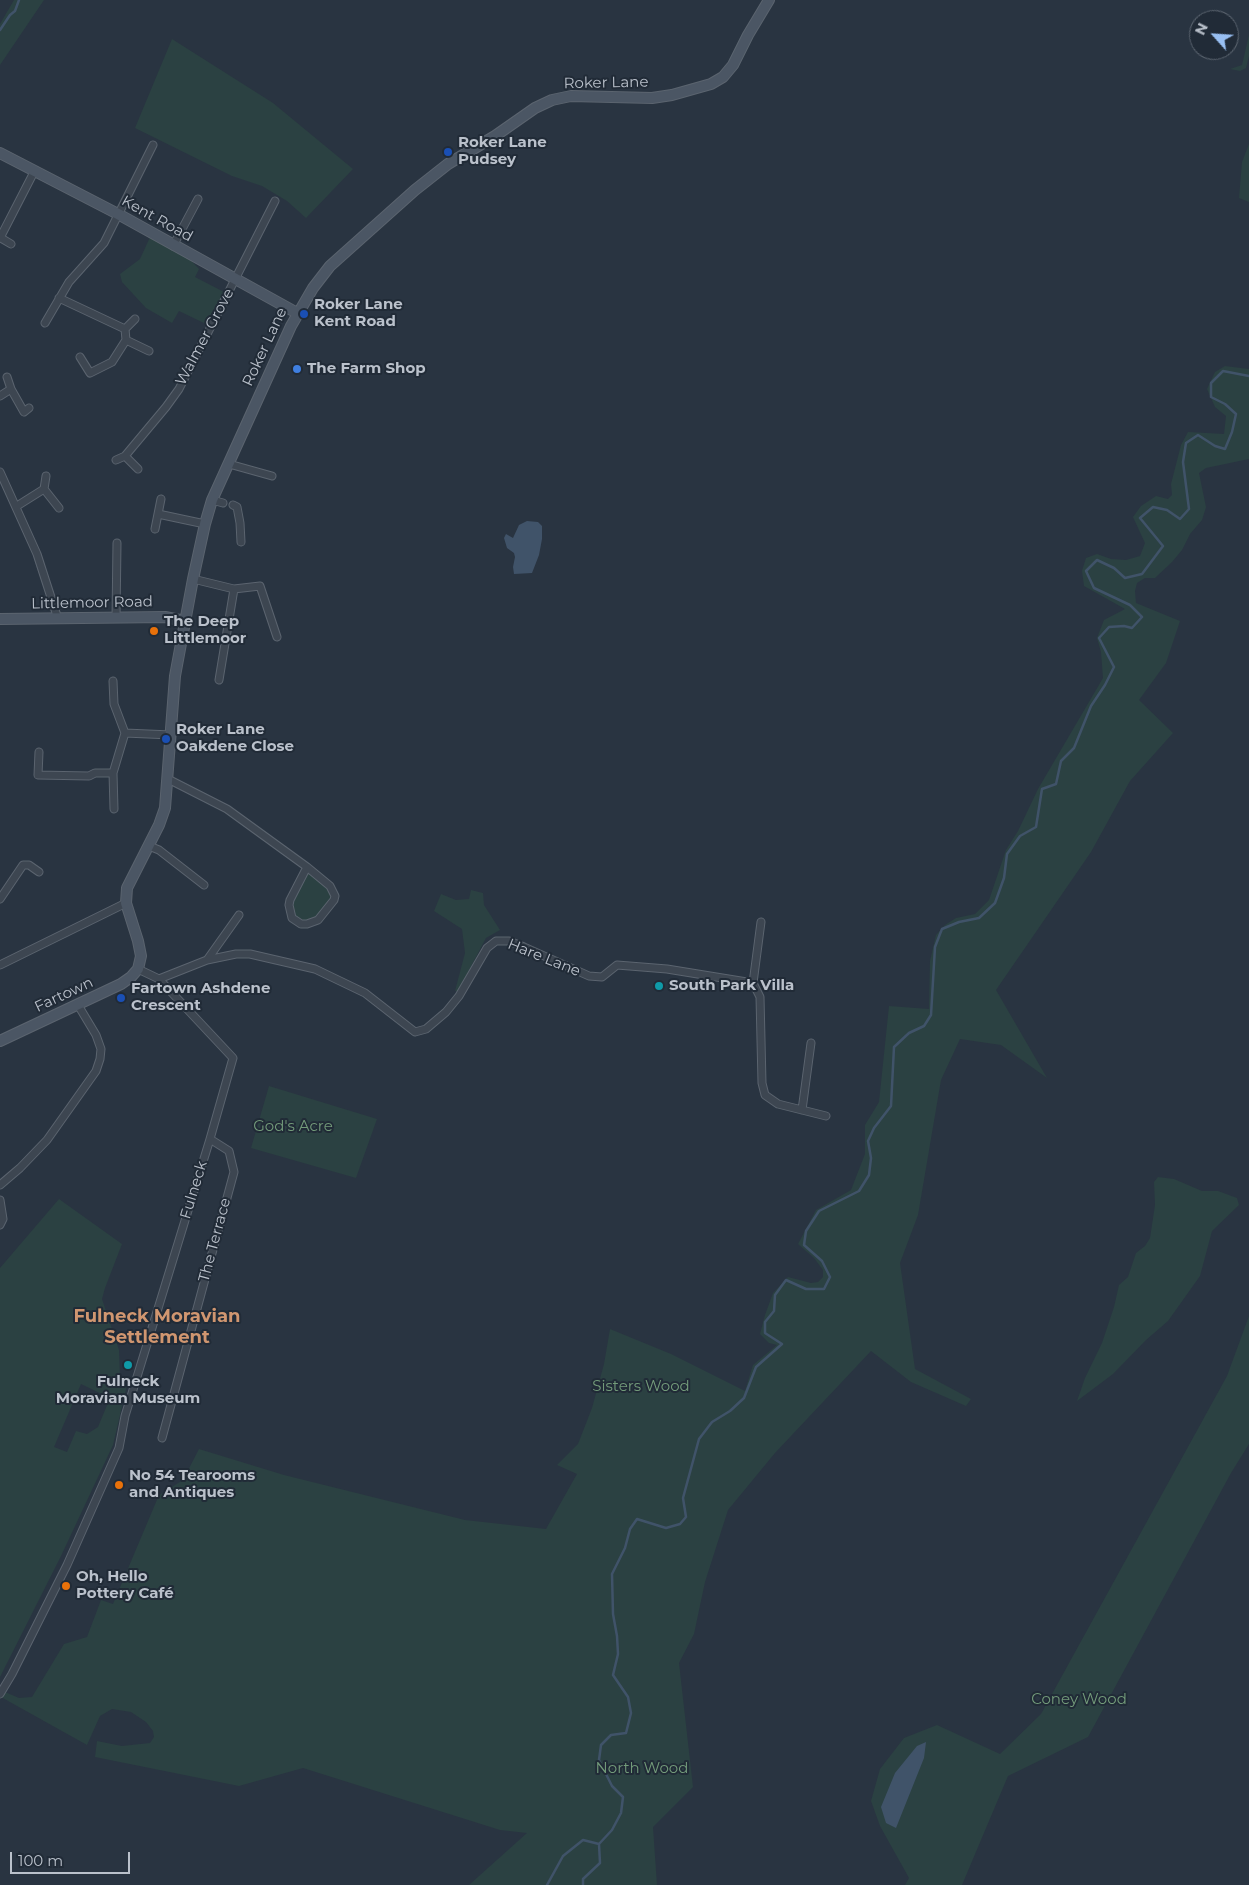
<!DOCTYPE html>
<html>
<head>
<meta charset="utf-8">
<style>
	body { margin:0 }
	#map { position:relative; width:1249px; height:1885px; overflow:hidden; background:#293441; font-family:Montserrat,sans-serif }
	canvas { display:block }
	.north { position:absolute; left:1189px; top:10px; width:50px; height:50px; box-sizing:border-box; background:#212b37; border:1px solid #5e6772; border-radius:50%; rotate:296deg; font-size:14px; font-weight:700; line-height:20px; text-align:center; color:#bac1cb }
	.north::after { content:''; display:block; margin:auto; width:18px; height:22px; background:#98bff2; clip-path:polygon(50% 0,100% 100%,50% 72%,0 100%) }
	.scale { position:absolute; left:10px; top:1852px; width:120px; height:22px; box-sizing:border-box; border:2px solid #bac1cb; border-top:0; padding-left:6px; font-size:15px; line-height:18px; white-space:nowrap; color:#bac1cb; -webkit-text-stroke:4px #212b37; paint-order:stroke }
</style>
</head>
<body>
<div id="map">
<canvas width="1249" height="1885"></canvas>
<div class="north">N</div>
<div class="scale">100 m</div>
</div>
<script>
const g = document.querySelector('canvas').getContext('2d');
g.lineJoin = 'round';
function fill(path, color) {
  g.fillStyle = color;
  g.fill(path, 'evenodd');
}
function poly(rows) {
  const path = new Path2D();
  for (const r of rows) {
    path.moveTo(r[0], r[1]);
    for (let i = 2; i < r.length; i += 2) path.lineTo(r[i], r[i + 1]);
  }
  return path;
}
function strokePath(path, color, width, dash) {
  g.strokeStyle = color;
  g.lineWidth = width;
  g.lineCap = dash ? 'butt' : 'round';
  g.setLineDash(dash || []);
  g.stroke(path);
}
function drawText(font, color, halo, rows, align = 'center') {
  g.font = font + ' Montserrat,sans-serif';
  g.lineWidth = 4;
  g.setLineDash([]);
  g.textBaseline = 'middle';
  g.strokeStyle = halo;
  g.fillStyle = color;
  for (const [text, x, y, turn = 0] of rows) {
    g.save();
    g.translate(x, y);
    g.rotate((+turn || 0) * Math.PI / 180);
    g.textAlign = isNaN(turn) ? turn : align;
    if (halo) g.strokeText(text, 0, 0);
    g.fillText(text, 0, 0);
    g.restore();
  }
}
const green = poly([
	[14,0,44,0,0,65,0,24],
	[1249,35,1249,56,1246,68,1240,71,1230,69,1242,65],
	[172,39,273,103,353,169,306,218,287,201,262,186,232,176,135,128],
	[1249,144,1249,202,1239,198,1242,162],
	[152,233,181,250,199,269,195,277,224,292,206,324,179,311,172,323,146,308,122,282,120,274,140,259],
	[1225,366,1249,369,1249,459,1206,468,1199,473,1206,507,1202,520,1190,534,1182,550,1172,562,1155,578,1145,578,1137,583,1135,591,1136,603,1180,621,1166,663,1139,700,1173,733,1130,781,1091,852,996,990,1047,1078,1001,1045,960,1039,941,1080,918,1215,900,1263,915,1369,971,1399,966,1406,911,1382,871,1351,775,1453,728,1510,705,1582,694,1634,679,1663,693,1787,653,1827,657,1885,469,1885,527,1833,500,1830,303,1768,239,1786,95,1757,97,1741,122,1746,150,1743,154,1737,153,1731,146,1722,131,1712,112,1709,100,1716,87,1745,1,1697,5,1692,19,1698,32,1697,64,1644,87,1637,101,1600,113,1604,159,1495,183,1480,199,1449,284,1475,465,1520,546,1529,577,1474,557,1465,578,1444,592,1408,604,1364,610,1329,671,1354,745,1391,753,1365,777,1345,769,1343,760,1334,765,1315,773,1293,788,1277,811,1283,818,1282,823,1277,823,1270,814,1258,798,1244,816,1210,851,1190,865,1154,865,1125,879,1102,889,1006,929,1009,930,961,936,935,945,925,956,918,975,914,989,900,1006,850,1018,831,1038,789,1103,678,1101,652,1097,638,1104,620,1125,609,1084,586,1082,571,1086,558,1097,554,1111,559,1126,560,1140,556,1145,543,1133,517,1141,506,1156,496,1168,499,1172,495,1171,484,1181,445,1188,432,1224,434,1226,416,1215,407,1207,389,1215,372],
	[307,867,335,896,318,920,296,921,289,905],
	[471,890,483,893,484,905,500,930,486,938,458,991,455,991,465,953,462,929,434,911,441,894,456,900,469,899],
	[269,1086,377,1119,356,1178,251,1148],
	[1158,1177,1174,1179,1202,1191,1218,1191,1237,1198,1239,1205,1212,1231,1200,1276,1168,1321,1146,1340,1113,1374,1077,1401,1085,1378,1102,1343,1114,1307,1119,1285,1128,1277,1136,1253,1145,1246,1150,1238,1155,1205,1154,1182],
	[59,1199,122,1244,105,1288,102,1299,119,1350,120,1378,127,1385,113,1445,61,1556,0,1677,0,1268],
	[81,1384,110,1398,98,1427,87,1434,76,1431,67,1452,54,1447],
	[1249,1316,1249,1444,1231,1473,1088,1737,1008,1776,962,1885,905,1885,909,1878,880,1826,871,1801,880,1769,904,1738,937,1725,1000,1754,1041,1714,1227,1376]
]);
const water = poly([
	[527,521,538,522,542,526,542,539,539,555,532,573,514,574,513,567,515,557,514,553,507,548,504,538,506,534,513,538,519,525],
	[926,1742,924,1758,896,1828,886,1823,881,1807,895,1773,917,1746]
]);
const stream = poly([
	[0,30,10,15,15,11,19,0],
	[599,1844,612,1830,621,1813,623,1797,612,1786,599,1760,601,1745,611,1735,626,1733,631,1713,628,1697,613,1675,618,1654,617,1636,613,1614,612,1574,625,1548,630,1529,637,1519,666,1528,680,1524,686,1517,683,1498,699,1439,712,1422,730,1411,744,1398,756,1367,782,1344,765,1333,765,1322,774,1311,775,1295,786,1280,806,1289,824,1289,830,1277,822,1261,804,1245,806,1231,819,1211,859,1191,869,1175,871,1158,868,1141,874,1128,891,1106,894,1047,909,1033,924,1026,931,1015,935,947,940,934,942,929,959,922,979,918,995,903,1004,878,1007,854,1020,836,1036,827,1042,789,1056,784,1061,761,1074,748,1091,706,1105,685,1114,667,1099,638,1109,627,1124,626,1132,628,1142,617,1130,605,1094,588,1086,571,1097,560,1114,568,1125,578,1142,574,1163,546,1140,518,1153,507,1167,510,1180,519,1189,509,1183,462,1186,443,1198,435,1215,446,1225,449,1232,432,1236,414,1225,404,1211,397,1211,383,1223,371,1249,376],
	[547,1885,563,1856,583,1840,599,1844],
	[583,1885,583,1879,600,1863,599,1844]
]);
const street = poly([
	[0,238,34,172],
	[1,238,11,244],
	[173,246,198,199],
	[59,298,125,329,126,340,112,362,90,373,80,357],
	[45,323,69,282,104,243,153,145],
	[125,329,135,319],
	[126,340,149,351],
	[7,377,11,389],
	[0,396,11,389,24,412,29,408],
	[125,456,138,469],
	[116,460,125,456,166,407,179,389,275,201],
	[229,464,272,476],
	[0,472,37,554,58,619],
	[44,489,46,476],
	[212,500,223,503],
	[233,505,237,507,240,523,241,542],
	[17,506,44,489,59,508],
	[158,514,161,499],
	[155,529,158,514,205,524],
	[193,579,234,589,260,586,277,637],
	[116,618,117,543],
	[219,680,234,589],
	[113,681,114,704,125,733,113,773,114,809],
	[125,733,171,735],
	[39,752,38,775,89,776,95,773,113,773],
	[168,779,227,809,307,867,330,886,335,896,334,900,318,920,307,924,301,924,292,918,289,905,290,900,307,867],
	[149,846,159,850,204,885],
	[0,899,23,865,29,865,39,872],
	[207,960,239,915],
	[0,965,126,903],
	[159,979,207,960,236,954,250,954,315,969,365,993,415,1032,426,1029,446,1012,459,996,487,948,496,941,509,941,524,947,589,976,602,977,617,965,667,969,753,983],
	[753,983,760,997,762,1083,765,1095,778,1104,826,1116],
	[753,983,761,922],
	[802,1110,811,1043],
	[0,1185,20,1168,47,1140,96,1071,100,1059,101,1049,96,1035,78,1005],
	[0,1200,3,1219,0,1225],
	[162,1438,234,1172,229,1151,210,1139],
	[0,1694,12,1674,67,1565,119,1448,125,1416,210,1139,233,1058,159,979,138,969]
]);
const secondary = poly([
	[0,153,118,214,297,313],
	[0,619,165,617,185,621],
	[0,1041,121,984,131,977,138,969,141,956,138,941,126,903,127,888,159,825,165,808,175,676,193,579,205,524,212,500,291,326,313,288,330,266,415,190,448,164,495,136,535,108,552,100,571,96,652,98,672,95,711,84,723,77,733,65,748,35,769,0]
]);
const markers = [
	[448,152,5,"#1a4fb4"],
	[304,314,5,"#1a4fb4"],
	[297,369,5,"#3f7fe0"],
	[154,631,5,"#e8710a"],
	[166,739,5,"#1a4fb4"],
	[659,986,5,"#0f9aa8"],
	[121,998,5,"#1a4fb4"],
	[128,1365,5,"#0f9aa8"],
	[119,1485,5,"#e8710a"],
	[66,1586,5,"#e8710a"]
];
const streetNames = [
	["Roker Lane",606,83,-1],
	["Kent Road",157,219,29],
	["Walmer Grove",205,337,-62],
	["Roker Lane",265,347,-65],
	["Littlemoor Road",92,603,-1],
	["Hare Lane",544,958,22],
	["Fartown",64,995,-25],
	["Fulneck",194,1190,-73],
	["The Terrace",215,1240,-75]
];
const poiNames = [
	["Roker Lane",458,143],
	["Pudsey",458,160],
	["Roker Lane",314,305],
	["Kent Road",314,322],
	["The Farm Shop",307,369],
	["The Deep",164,622],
	["Littlemoor",164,639],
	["Roker Lane",176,730],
	["Oakdene Close",176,747],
	["South Park Villa",669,986],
	["Fartown Ashdene",131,989],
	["Crescent",131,1006],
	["Fulneck",128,1382,"center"],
	["Moravian Museum",128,1399,"center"],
	["No 54 Tearooms",129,1476],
	["and Antiques",129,1493],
	["Oh, Hello",76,1577],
	["Pottery Café",76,1594]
];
const parkNames = [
	["God's Acre",293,1127],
	["Sisters Wood",641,1387],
	["Coney Wood",1079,1700],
	["North Wood",642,1769]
];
const quarterNames = [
	["Fulneck Moravian",157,1317],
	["Settlement",157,1338]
];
fill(green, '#2b4142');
fill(water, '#405369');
strokePath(stream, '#405369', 2.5);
strokePath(street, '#5b646f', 9);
strokePath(secondary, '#5b646f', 12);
strokePath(street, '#3d4651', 7);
strokePath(secondary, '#4b5664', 10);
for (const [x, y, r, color] of markers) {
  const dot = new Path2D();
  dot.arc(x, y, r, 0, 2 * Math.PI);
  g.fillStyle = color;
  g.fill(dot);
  strokePath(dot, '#212b37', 2);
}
drawText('15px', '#bac1cb', '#212b37', streetNames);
drawText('bold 15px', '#bac1cb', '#212b37', poiNames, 'left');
drawText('15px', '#739b7a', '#212b37', parkNames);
drawText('bold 18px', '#d09670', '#212b37', quarterNames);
</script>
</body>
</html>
